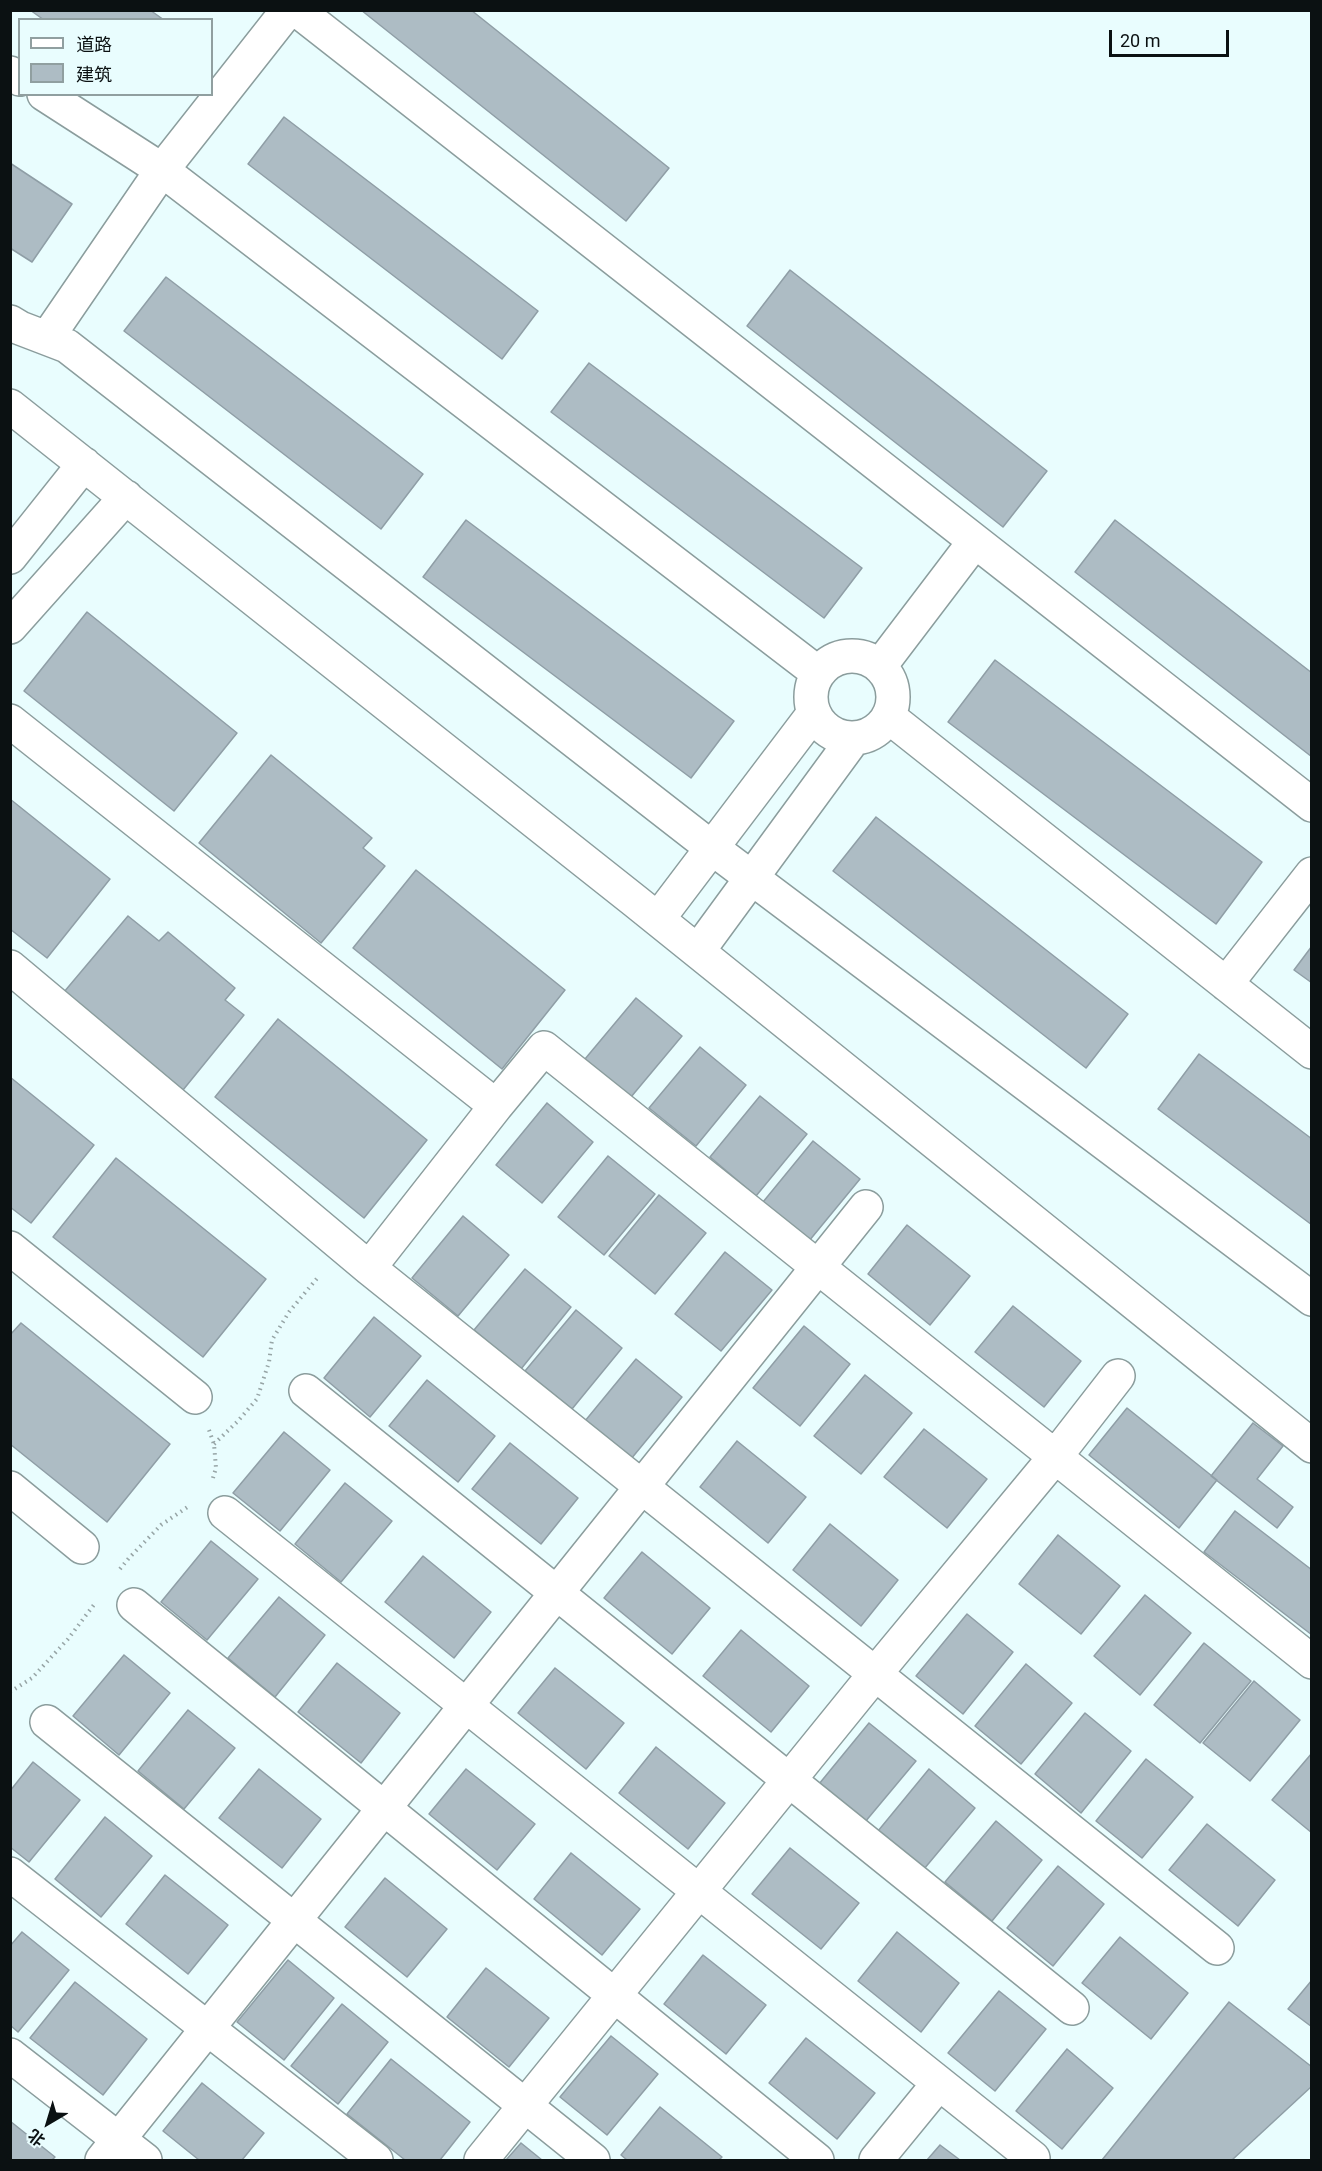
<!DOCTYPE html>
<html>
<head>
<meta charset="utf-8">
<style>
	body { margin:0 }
	#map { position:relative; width:1322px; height:2171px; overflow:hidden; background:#e9fdfe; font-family:Roboto,"Noto Sans SC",sans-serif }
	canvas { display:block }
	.frame { position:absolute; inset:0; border:12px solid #0b1112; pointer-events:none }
	.legend { position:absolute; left:18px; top:18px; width:195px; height:78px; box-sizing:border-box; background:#e9fdfe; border:2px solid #909fa0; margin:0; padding:8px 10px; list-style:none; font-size:18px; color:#0b1112 }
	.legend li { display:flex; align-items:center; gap:12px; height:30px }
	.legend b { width:30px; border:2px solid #909fa0 }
	.north { position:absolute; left:18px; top:2093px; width:60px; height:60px; -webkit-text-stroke:4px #e9fdfe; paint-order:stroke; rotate:218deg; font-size:16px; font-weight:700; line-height:24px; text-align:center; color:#0b1112 }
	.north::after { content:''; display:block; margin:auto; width:21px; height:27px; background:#0b1112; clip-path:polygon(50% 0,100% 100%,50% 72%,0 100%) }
	.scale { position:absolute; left:1109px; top:30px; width:120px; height:27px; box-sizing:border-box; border:3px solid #0b1112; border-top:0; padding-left:8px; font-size:18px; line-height:21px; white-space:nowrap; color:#0b1112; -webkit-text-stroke:4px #e9fdfe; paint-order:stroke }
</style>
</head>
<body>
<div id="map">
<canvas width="1322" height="2171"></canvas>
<div class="frame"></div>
<ul class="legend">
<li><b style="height:8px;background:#fff"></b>道路</li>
<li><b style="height:16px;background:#adbcc4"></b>建筑</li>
</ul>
<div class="north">北</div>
<div class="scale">20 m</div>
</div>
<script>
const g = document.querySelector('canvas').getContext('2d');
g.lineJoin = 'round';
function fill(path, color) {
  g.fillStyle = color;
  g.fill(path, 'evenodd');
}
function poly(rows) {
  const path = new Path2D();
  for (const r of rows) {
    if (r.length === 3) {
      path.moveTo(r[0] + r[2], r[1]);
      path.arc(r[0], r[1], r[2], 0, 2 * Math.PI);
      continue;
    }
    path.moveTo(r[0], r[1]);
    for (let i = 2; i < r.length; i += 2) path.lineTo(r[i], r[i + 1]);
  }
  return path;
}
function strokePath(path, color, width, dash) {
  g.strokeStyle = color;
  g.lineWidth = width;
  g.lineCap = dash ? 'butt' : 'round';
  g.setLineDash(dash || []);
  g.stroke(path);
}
const building = poly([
	[30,10,150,10,164,20,44,20,30,10],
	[361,10,471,10,669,168,626,221,361,10],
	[284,117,538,311,502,359,248,164,284,117],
	[10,163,72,204,32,262,10,248,10,163],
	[790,270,1047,471,1003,527,747,326,790,270],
	[166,277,423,474,381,529,124,331,166,277],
	[589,363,862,568,824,618,551,412,589,363],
	[466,520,734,721,691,778,423,577,466,520],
	[1115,520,1312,673,1312,757,1075,572,1115,520],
	[87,612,237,733,174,811,24,691,87,612],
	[995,660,1262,862,1216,924,948,722,995,660],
	[271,755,372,838,363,848,385,866,321,943,199,843,271,755],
	[10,799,110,879,47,958,10,929,10,799],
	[876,817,1128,1014,1086,1068,833,871,876,817],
	[416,870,565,990,502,1069,353,948,416,870],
	[128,916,159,941,168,932,235,988,225,1000,244,1015,183,1090,64,992,128,916],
	[1312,946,1312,983,1294,970,1312,946],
	[636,998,682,1036,631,1097,585,1059,636,998],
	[278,1019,427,1140,364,1218,215,1097,278,1019],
	[700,1047,746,1085,696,1146,649,1108,700,1047],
	[1199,1054,1312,1139,1312,1225,1158,1109,1199,1054],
	[10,1077,94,1145,31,1223,10,1207,10,1077],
	[760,1096,807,1134,756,1196,710,1157,760,1096],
	[547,1103,593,1142,542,1203,496,1165,547,1103],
	[813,1141,860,1179,809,1241,763,1202,813,1141],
	[608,1156,655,1194,604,1255,558,1217,608,1156],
	[116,1158,266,1279,203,1357,53,1237,116,1158],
	[659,1195,706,1233,655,1294,609,1256,659,1195],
	[463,1216,509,1255,458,1316,412,1278,463,1216],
	[907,1225,970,1276,930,1325,868,1274,907,1225],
	[725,1252,772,1290,721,1351,675,1314,725,1252],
	[525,1269,571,1307,521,1369,474,1330,525,1269],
	[1013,1306,1081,1361,1044,1407,975,1352,1013,1306],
	[576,1310,622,1348,572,1409,525,1371,576,1310],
	[374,1317,421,1356,370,1417,324,1378,374,1317],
	[21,1323,170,1444,107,1522,10,1444,10,1335,21,1323],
	[804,1326,850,1364,800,1426,753,1388,804,1326],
	[636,1359,682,1397,631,1459,585,1421,636,1359],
	[865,1375,912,1413,861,1474,814,1436,865,1375],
	[427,1380,495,1436,458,1482,389,1426,427,1380],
	[1127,1408,1217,1480,1179,1528,1089,1455,1127,1408],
	[1253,1423,1283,1446,1257,1479,1293,1507,1277,1528,1211,1476,1253,1423],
	[924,1429,987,1479,947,1528,884,1477,924,1429],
	[284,1432,330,1470,280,1531,233,1493,284,1432],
	[737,1441,806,1497,768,1543,700,1487,737,1441],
	[510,1443,578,1498,541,1544,472,1489,510,1443],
	[345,1483,392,1521,341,1582,295,1544,345,1483],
	[1235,1511,1312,1570,1312,1635,1204,1552,1235,1511],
	[830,1524,898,1580,861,1626,793,1570,830,1524],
	[1058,1535,1120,1586,1081,1634,1019,1584,1058,1535],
	[211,1541,258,1579,207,1640,161,1602,211,1541],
	[642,1552,710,1608,672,1654,604,1598,642,1552],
	[423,1556,491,1612,454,1658,385,1602,423,1556],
	[1145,1595,1191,1633,1140,1695,1094,1656,1145,1595],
	[279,1597,325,1635,275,1697,228,1658,279,1597],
	[967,1614,1013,1652,963,1714,916,1676,967,1614],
	[741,1630,809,1686,771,1732,703,1676,741,1630],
	[1204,1643,1251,1681,1200,1743,1154,1705,1204,1643],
	[124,1655,170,1693,119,1755,73,1716,124,1655],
	[337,1663,400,1713,361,1763,298,1712,337,1663],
	[1026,1664,1072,1703,1021,1764,975,1726,1026,1664],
	[555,1668,624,1723,586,1769,518,1713,555,1668],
	[1254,1681,1300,1720,1250,1781,1203,1743,1254,1681],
	[188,1710,235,1748,184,1809,138,1771,188,1710],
	[1085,1713,1131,1751,1081,1813,1035,1774,1085,1713],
	[869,1723,916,1761,865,1822,819,1784,869,1723],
	[656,1747,725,1803,688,1849,619,1793,656,1747],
	[1312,1753,1312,1833,1272,1800,1312,1753],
	[1146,1759,1193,1797,1142,1858,1096,1821,1146,1759],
	[33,1762,80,1800,29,1862,10,1847,10,1791,33,1762],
	[259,1769,321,1819,282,1868,219,1818,259,1769],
	[466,1769,535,1824,497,1870,429,1814,466,1769],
	[929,1769,975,1808,924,1869,878,1831,929,1769],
	[105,1817,152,1856,101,1917,55,1879,105,1817],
	[996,1821,1042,1860,992,1921,945,1882,996,1821],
	[1207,1824,1275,1880,1238,1926,1169,1870,1207,1824],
	[790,1848,859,1903,821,1949,752,1894,790,1848],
	[571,1853,640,1909,602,1955,534,1899,571,1853],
	[1058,1866,1104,1904,1053,1966,1007,1928,1058,1866],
	[165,1875,228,1925,188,1974,126,1924,165,1875],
	[385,1878,447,1929,407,1977,345,1927,385,1878],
	[22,1932,69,1970,18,2032,10,2025,10,1946,22,1932],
	[897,1932,959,1983,921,2032,858,1981,897,1932],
	[1120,1937,1188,1993,1151,2039,1082,1983,1120,1937],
	[703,1955,766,2005,726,2054,664,2004,703,1955],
	[288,1960,334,1998,284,2060,237,2022,288,1960],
	[486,1968,549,2018,509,2067,447,2017,486,1968],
	[1312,1980,1312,2027,1288,2009,1312,1980],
	[75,1982,147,2039,103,2095,30,2038,75,1982],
	[999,1991,1046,2029,995,2091,948,2053,999,1991],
	[1229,2002,1312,2067,1312,2086,1232,2160,1102,2160,1229,2002],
	[342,2004,388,2042,338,2104,291,2066,342,2004],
	[611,2036,658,2074,607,2135,560,2097,611,2036],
	[806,2038,875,2093,837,2139,769,2083,806,2038],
	[1067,2049,1113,2088,1062,2149,1016,2111,1067,2049],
	[391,2059,470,2122,440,2160,405,2160,347,2114,391,2059],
	[202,2083,264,2133,242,2160,199,2160,163,2131,202,2083],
	[660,2107,722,2157,719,2160,627,2160,621,2155,660,2107],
	[10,2121,55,2157,52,2160,10,2160,10,2121],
	[521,2143,542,2160,506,2160,521,2143],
	[940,2145,960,2160,927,2160,940,2145]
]);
const path = poly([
	[209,1430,214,1444,216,1468,213,1478],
	[214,1444,237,1422,257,1399,269,1362,272,1340,289,1312,319,1276],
	[120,1569,129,1558,161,1525,189,1506],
	[10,1692,32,1678,68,1639,96,1602]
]);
const minor = poly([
	[297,10,1312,805],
	[10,73,20,79],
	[44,94,162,170,818,673],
	[10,322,20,328,67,346,712,848,1312,1299],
	[47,338,162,170,288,10],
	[10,406,635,901,1312,1446],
	[10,557,84,464],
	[10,627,126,497],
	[852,697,41],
	[880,666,975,541],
	[889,717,1312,1052],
	[10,721,496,1106,369,1268],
	[658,919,814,713],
	[698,951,854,738],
	[10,967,369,1268,1217,1948],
	[1226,984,1312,874],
	[496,1106,544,1048,1312,1662],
	[10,1248,195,1397],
	[306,1391,1072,2008],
	[10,1488,82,1547],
	[225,1513,1033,2158],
	[134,1605,817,2160],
	[47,1722,593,2160],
	[10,1874,376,2160],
	[10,2055,145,2160],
	[102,2160,866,1207],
	[481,2160,875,1674,1055,1457,1118,1376],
	[876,2160,939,2083]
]);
fill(building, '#adbcc4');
strokePath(building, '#8f9ea6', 1.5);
strokePath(minor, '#8b9d9d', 36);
strokePath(path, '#97a5a6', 4, [1.5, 4.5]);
strokePath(minor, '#fff', 33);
</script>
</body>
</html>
